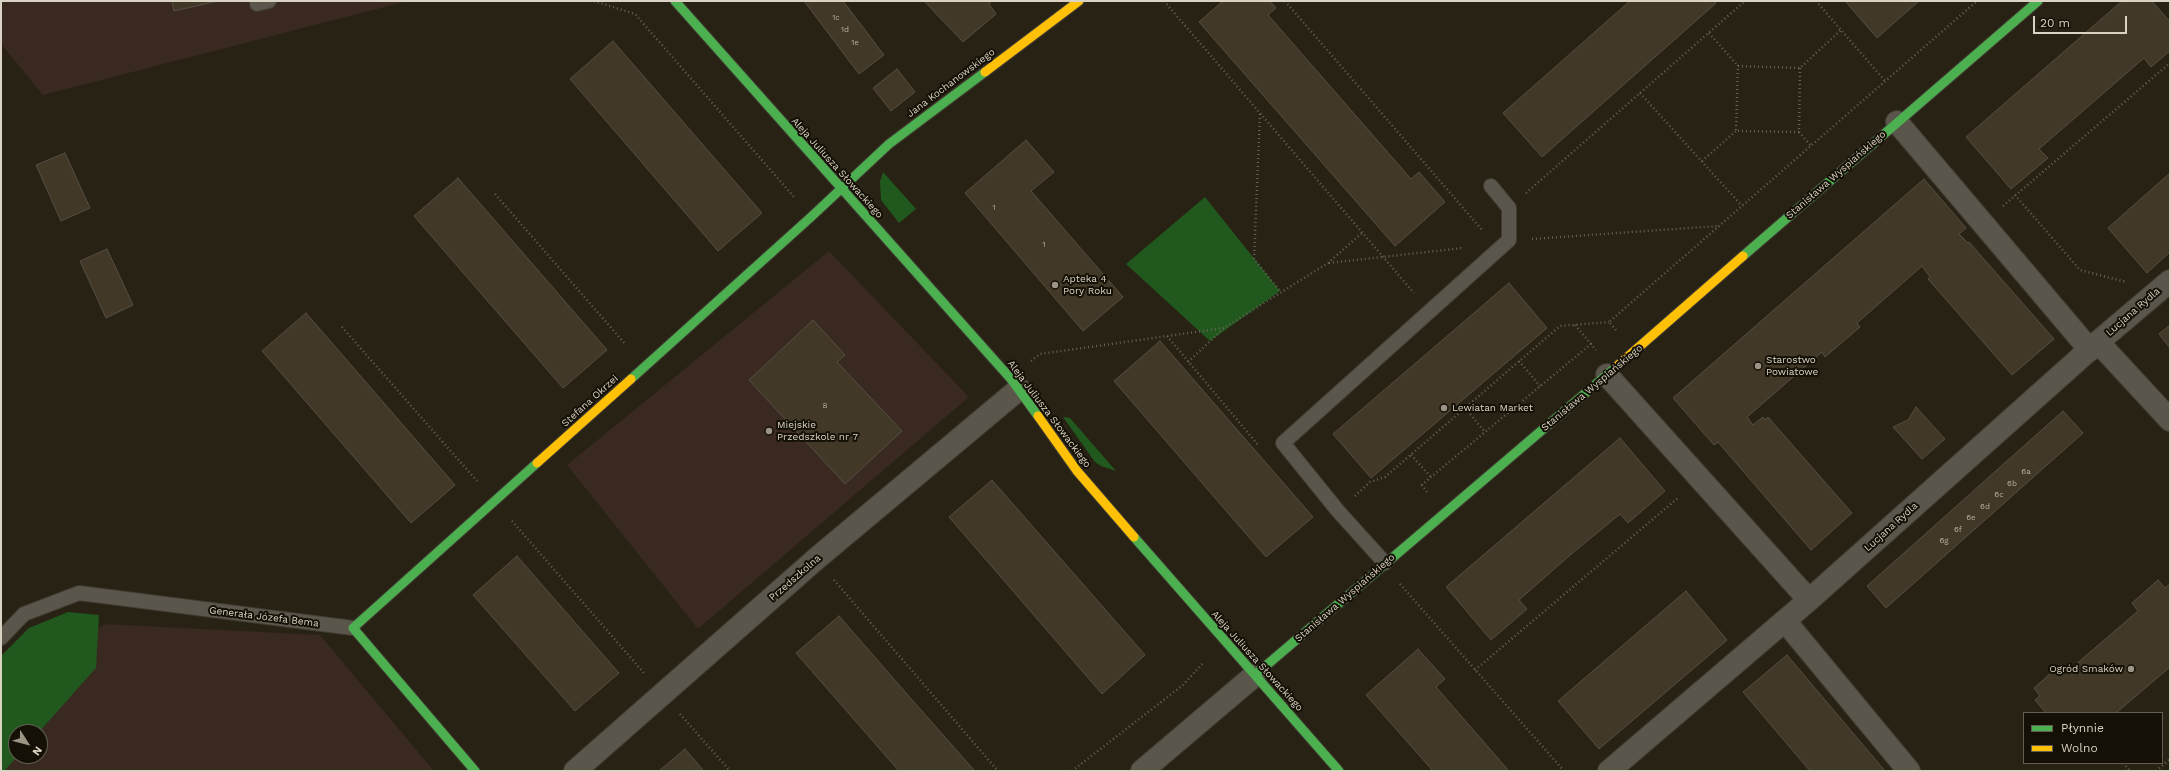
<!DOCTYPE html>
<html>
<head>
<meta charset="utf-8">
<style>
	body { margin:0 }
	#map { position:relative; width:2171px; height:772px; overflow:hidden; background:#282214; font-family:"Work Sans",sans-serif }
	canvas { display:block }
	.frame { position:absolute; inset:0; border:2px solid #dad3c4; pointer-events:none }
	.legend { position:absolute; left:2023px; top:712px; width:140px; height:52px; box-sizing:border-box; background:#141006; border:1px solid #635e52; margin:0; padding:5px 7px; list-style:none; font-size:12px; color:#dad3c4 }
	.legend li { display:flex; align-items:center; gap:8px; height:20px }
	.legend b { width:20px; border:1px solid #635e52 }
	.north { position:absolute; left:8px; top:724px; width:40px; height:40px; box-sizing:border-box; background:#141006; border:1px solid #635e52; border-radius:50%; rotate:126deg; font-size:11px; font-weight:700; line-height:16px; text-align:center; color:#dad3c4 }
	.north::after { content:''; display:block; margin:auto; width:14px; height:18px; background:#9c9586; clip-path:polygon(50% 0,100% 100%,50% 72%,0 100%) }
	.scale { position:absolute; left:2033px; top:16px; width:94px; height:18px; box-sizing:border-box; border:2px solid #dad3c4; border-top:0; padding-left:5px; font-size:12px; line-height:14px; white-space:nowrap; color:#dad3c4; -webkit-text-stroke:3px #141006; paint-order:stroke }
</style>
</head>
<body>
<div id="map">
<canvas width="2171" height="772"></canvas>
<div class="frame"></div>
<ul class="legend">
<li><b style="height:5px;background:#4caf50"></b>Płynnie</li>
<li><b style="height:5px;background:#ffc107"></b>Wolno</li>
</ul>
<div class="north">N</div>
<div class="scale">20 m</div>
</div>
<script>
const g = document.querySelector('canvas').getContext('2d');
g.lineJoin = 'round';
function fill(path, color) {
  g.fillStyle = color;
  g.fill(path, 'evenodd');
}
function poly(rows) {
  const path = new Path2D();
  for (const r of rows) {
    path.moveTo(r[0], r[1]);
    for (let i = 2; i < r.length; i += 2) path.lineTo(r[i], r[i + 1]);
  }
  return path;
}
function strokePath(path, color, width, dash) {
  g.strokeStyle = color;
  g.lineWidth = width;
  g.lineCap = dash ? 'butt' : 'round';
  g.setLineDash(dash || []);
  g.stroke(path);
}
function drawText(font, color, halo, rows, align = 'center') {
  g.font = font + ' "Work Sans",sans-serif';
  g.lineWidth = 4;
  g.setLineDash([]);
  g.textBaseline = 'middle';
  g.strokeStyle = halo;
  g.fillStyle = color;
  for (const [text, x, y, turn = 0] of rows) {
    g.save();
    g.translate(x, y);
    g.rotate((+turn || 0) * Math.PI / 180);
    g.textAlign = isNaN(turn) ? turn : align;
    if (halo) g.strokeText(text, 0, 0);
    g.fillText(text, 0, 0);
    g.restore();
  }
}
const education = poly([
	[1,1,408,1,43,95,1,44],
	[829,251,969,397,698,629,567,465],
	[106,624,320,635,434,771,1,771,1,709,38,660],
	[16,732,40,732,40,756,16,756]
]);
const green = poly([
	[883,172,916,209,899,223,881,200,880,182],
	[1205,197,1280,291,1210,341,1126,264],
	[1063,417,1070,418,1116,471,1101,466,1095,462],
	[68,612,99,615,96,668,39,732,16,732,16,756,18,756,4,771,1,771,1,656,29,628]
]);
const building = poly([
	[172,1,218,1,174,11,172,1],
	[804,1,843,1,884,55,859,74,804,1],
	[924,1,992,1,989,4,996,14,963,42,924,1],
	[1223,1,1270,1,1276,8,1268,15,1411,179,1419,172,1445,202,1395,246,1199,22,1223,1],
	[1630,1,1714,1,1716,3,1542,157,1503,113,1630,1],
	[1845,1,1919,1,1877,38,1845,1],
	[2122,1,2152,1,2170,22,2170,51,2151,67,2144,58,2039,149,2048,158,2011,189,1966,137,2122,1],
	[613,41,762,213,718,251,570,79,613,41],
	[897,69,915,92,891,111,873,88,897,69],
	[1026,140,1054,172,1031,191,1123,297,1083,331,965,193,1026,140],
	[65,153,90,208,61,221,36,165,65,153],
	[2170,173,2170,252,2147,273,2108,228,2170,173],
	[458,178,607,350,563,388,414,216,458,178],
	[1924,179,1966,228,1959,234,1968,243,1969,242,2054,339,2012,375,1928,279,1930,277,1922,266,1857,323,1860,327,1825,357,1822,352,1747,417,1753,425,1763,417,1765,420,1768,417,1852,513,1811,550,1718,442,1714,445,1673,398,1924,179],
	[107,249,133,305,106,318,80,261,107,249],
	[1509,283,1547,328,1371,478,1333,434,1509,283],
	[306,313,455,485,411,523,262,351,306,313],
	[813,320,845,355,837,362,902,431,845,484,749,380,813,320],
	[2170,325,2170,348,2159,334,2170,325],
	[1160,341,1313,517,1266,557,1114,381,1160,341],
	[1916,407,1945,439,1922,459,1893,427,1908,420,1916,407],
	[2063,411,2083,433,1886,608,1867,586,2063,411],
	[1620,438,1665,491,1628,523,1620,514,1569,556,1519,600,1527,609,1491,640,1446,587,1620,438],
	[992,480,1145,655,1102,694,949,517,992,480],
	[517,556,619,673,575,711,473,595,517,556],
	[2158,580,2165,588,2170,584,2170,667,2116,713,2046,713,2035,700,2040,696,2034,688,2061,664,2067,672,2138,611,2132,603,2158,580],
	[1686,591,1727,640,1599,749,1558,701,1686,591],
	[839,616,913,701,975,771,899,771,796,653,839,616],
	[1418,649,1445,679,1436,687,1509,771,1433,771,1366,695,1418,649],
	[1787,655,1885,771,1810,771,1743,692,1787,655],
	[685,749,704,771,659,771,685,749]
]);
const path = poly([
	[594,1,635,14,794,197],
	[1164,1,1414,293],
	[1285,1,1483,231],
	[1816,1,1885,81],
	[1709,33,1738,66],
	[1800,68,1799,132,1736,131,1738,66,1800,68,1841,30],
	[1640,93,1742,206],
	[1260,114,1254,259,1280,291],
	[1799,132,1811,146],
	[1702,161,1736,131],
	[1526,193,1745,1],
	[495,194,626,345],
	[2015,195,2080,270,2126,282],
	[2003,206,2170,63],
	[1532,239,1718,226],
	[1329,263,1463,248],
	[1575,325,1591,344],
	[342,327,477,481],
	[1616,330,1609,322,1977,1],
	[1167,336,1259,446],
	[1031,361,1040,354,1224,328],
	[1519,361,1540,386],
	[1188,362,1224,328,1328,263,1362,233],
	[1465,408,1485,432],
	[1411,455,1431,477],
	[1427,492,1422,485,1431,477,1591,344,1596,350],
	[1355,496,1370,482,1385,477,1560,326,1609,322],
	[512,521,644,673],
	[834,580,998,771],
	[1400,584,1564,771],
	[1475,670,1679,497],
	[680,714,730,771],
	[2123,763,2130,771],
	[1072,771,1183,685,1204,662],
	[2156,771,2170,759]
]);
const lane = poly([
	[257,4,269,1],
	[1385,563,1338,511,1283,443,1509,240,1509,208,1491,186],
	[1,638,24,614,79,593,353,628]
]);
const street = poly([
	[1897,122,2090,350],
	[2098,342,2170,420],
	[1607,375,1809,600],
	[1785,621,1909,771],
	[575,771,816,559,1019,389],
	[1142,771,1255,675],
	[1609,771,1809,600,2098,342,2170,281]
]);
const fast = poly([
	[675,1,1011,379,1038,416],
	[1743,256,2038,1],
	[631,379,811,217,889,144,985,72],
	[1134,537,1339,771],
	[1255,675,1616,367],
	[475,771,353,628,537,463]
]);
const slow = poly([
	[985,72,1079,1],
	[1616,367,1743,256],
	[1038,416,1077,471,1134,537],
	[537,463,631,379]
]);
const markers = [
	[1055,285,4,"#9c9586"],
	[1758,366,4,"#9c9586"],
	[1444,408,4,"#9c9586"],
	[769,431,4,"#9c9586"],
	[2131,669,4,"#9c9586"]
];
const numberNames = [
	["1c",836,18],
	["1d",845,30],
	["1e",855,43],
	["1",994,208],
	["1",1044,245],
	["8",825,406],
	["6a",2026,472],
	["6b",2012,484],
	["6c",1999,495],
	["6d",1985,507],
	["6e",1971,518],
	["6f",1958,530],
	["6g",1944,541]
];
const streetNames = [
	["Jana Kochanowskiego",951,83,-37],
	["Aleja Juliusza Słowackiego",837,168,48],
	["Stanisława Wyspiańskiego",1836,175,-41],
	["Lucjana Rydla",2133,312,-41],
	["Stanisława Wyspiańskiego",1592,388,-40],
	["Stefana Okrzei",590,401,-42],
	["Aleja Juliusza Słowackiego",1049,414,53],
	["Lucjana Rydla",1891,527,-42],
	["Przedszkolna",795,578,-41],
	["Stanisława Wyspiańskiego",1345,598,-41],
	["Generała Józefa Bema",264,617,7],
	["Aleja Juliusza Słowackiego",1257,661,48]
];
const poiNames = [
	["Apteka 4",1063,279],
	["Pory Roku",1063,291],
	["Starostwo",1766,360],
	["Powiatowe",1766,372],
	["Lewiatan Market",1452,408],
	["Miejskie",777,425],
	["Przedszkole nr 7",777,437],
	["Ogród Smaków",2123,669,"right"]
];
fill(education, '#392921');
fill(green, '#21581e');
fill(building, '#413828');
strokePath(building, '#554f43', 1);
strokePath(lane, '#413c32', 16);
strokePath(street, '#413c32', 24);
strokePath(fast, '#413c32', 11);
strokePath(slow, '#413c32', 11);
strokePath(path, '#666258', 2.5, [1, 3]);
strokePath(lane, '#5a564c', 14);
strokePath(street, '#5a564c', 22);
strokePath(fast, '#4caf50', 9);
strokePath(slow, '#ffc107', 9);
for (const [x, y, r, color] of markers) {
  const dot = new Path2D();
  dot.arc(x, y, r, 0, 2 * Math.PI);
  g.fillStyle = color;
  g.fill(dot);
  strokePath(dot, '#141006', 1.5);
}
drawText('8px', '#b4ac9d', null, numberNames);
drawText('10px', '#dad3c4', '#141006', streetNames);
drawText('10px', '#dad3c4', '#141006', poiNames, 'left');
</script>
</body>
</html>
